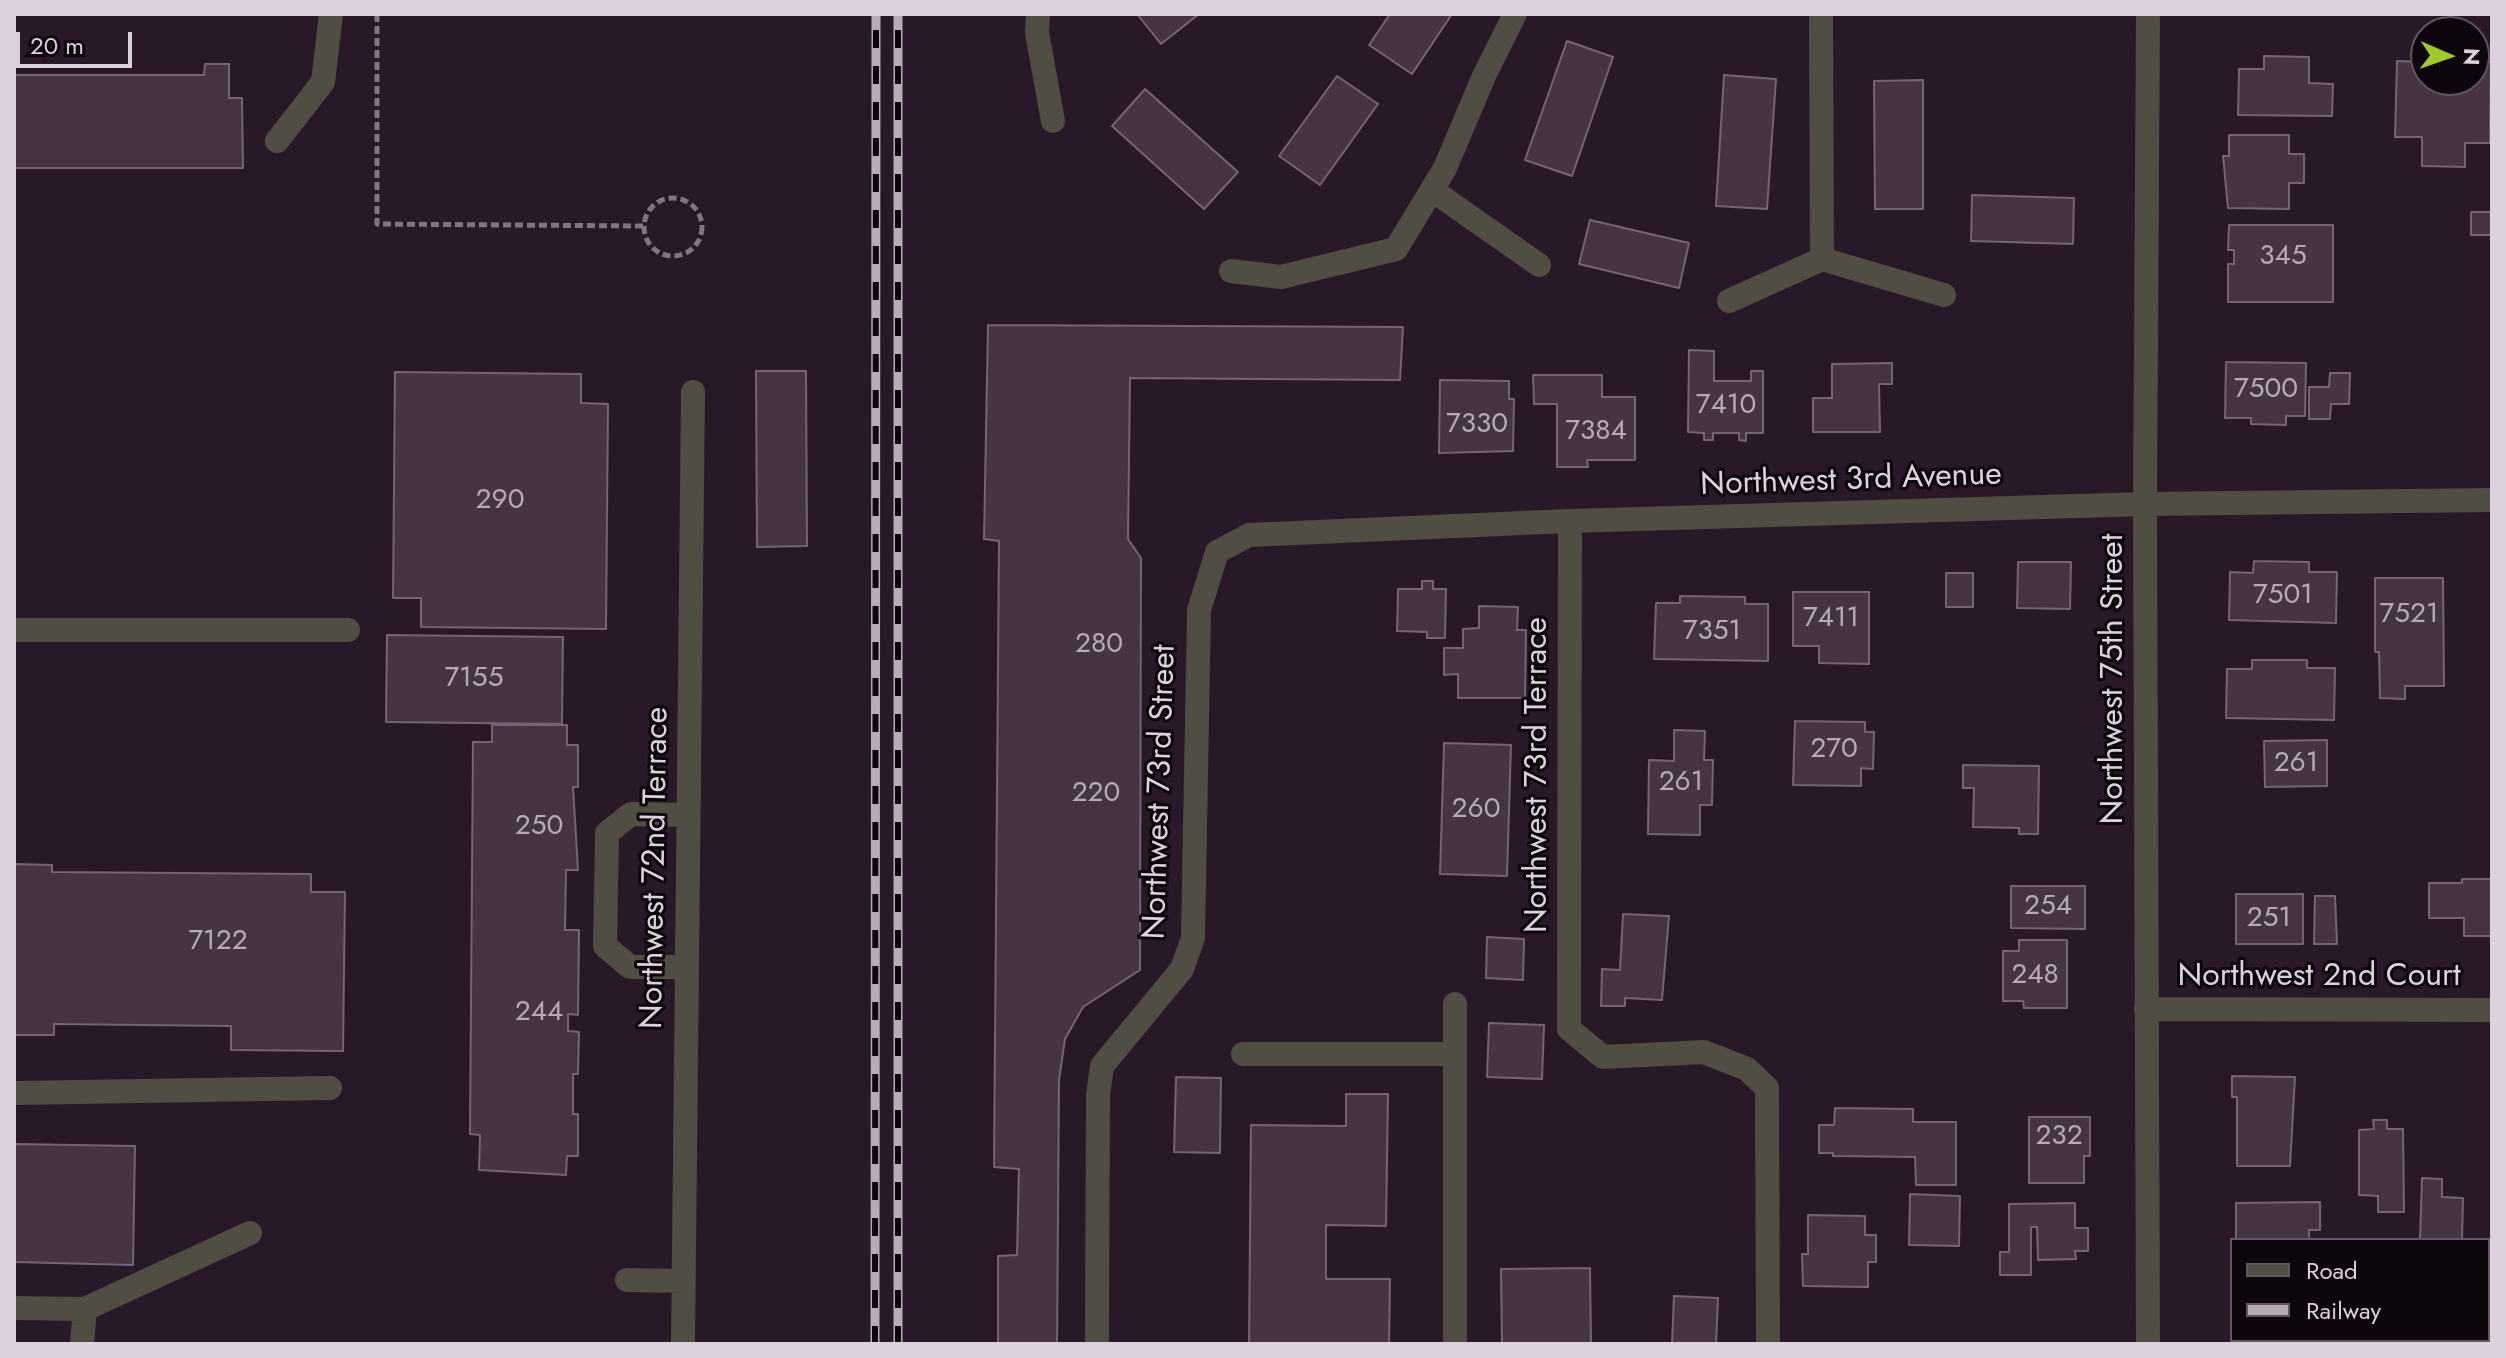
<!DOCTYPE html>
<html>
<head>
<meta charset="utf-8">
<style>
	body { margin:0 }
	#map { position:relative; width:2506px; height:1358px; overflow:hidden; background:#291828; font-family:Jost,sans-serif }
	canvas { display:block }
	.frame { position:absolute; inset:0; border:16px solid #dcd1dc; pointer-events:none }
	.legend { position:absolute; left:2230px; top:1238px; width:260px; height:104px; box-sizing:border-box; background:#0d060d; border:2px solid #605760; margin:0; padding:10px 14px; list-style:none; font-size:24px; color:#dcd1dc }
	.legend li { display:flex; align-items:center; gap:16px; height:40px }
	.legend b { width:40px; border:2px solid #605760 }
	.north { position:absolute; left:2410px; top:16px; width:80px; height:80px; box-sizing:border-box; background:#0d060d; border:2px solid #605760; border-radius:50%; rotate:92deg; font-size:22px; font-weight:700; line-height:32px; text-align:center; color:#dcd1dc }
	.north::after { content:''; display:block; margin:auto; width:28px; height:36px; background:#9eca2e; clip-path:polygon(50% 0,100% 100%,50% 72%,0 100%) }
	.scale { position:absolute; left:16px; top:32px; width:116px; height:36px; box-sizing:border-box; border:4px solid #dcd1dc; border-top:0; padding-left:10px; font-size:24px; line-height:28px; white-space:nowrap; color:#dcd1dc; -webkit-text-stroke:6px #0d060d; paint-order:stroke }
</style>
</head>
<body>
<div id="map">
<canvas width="2506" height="1358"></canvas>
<div class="frame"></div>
<ul class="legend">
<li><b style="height:10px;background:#504d42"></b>Road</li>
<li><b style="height:10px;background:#b8abb7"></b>Railway</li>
</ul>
<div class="north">N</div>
<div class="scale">20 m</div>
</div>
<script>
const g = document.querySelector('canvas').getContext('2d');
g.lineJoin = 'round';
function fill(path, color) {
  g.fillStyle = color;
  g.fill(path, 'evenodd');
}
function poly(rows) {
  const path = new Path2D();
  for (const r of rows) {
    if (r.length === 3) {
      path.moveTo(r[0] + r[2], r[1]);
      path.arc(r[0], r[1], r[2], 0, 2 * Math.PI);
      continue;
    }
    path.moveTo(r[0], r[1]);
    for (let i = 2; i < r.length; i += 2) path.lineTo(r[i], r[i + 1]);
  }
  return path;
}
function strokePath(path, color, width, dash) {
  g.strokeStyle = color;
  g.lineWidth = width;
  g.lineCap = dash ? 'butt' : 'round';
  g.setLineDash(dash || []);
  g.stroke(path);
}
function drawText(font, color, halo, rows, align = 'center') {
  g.font = font + ' Jost,sans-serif';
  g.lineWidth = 6;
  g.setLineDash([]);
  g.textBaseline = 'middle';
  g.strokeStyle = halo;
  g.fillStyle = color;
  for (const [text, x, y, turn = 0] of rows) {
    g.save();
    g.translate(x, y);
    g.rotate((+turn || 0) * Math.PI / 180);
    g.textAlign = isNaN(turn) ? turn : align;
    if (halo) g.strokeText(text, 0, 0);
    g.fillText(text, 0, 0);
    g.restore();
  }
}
const building = poly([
	[1137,14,1199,14,1161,44,1137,14],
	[1390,14,1452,14,1412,74,1369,45,1390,14],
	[1567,41,1613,57,1572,176,1525,160,1567,41],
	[2264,56,2309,57,2309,83,2333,84,2332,116,2238,115,2239,69,2264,69,2264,56],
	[2397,61,2426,62,2426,80,2474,80,2474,62,2491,62,2490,143,2465,143,2465,167,2422,166,2422,137,2395,137,2397,61],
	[205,64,229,64,229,98,242,98,243,168,14,168,14,75,204,75,205,64],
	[1724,75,1776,79,1767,209,1716,206,1724,75],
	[1337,76,1378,104,1320,185,1279,156,1337,76],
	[1923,80,1923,209,1875,209,1874,81,1923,80],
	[1145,89,1238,172,1204,209,1112,126,1145,89],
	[2229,135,2289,135,2289,154,2304,154,2304,183,2289,183,2289,209,2228,208,2223,156,2229,156,2229,135],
	[1972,195,2074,198,2073,244,1971,241,1972,195],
	[2471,212,2492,212,2492,235,2471,235,2471,212],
	[1590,220,1689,243,1679,288,1579,264,1590,220],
	[2229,225,2333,225,2333,302,2228,302,2228,264,2234,264,2234,250,2228,250,2229,225],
	[988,325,1403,327,1400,380,1130,378,1128,539,1141,558,1140,970,1083,1007,1065,1039,1059,1080,1057,1344,998,1344,998,1256,1017,1255,1019,1169,994,1167,999,541,984,539,988,325],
	[1689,350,1714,351,1714,381,1751,381,1751,371,1763,371,1763,433,1746,433,1746,441,1739,440,1739,433,1713,433,1713,440,1704,440,1704,433,1688,432,1689,350],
	[2226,362,2306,363,2305,416,2286,416,2286,425,2251,424,2251,418,2225,418,2226,362],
	[1892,363,1892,384,1879,384,1880,432,1813,432,1813,398,1832,398,1832,364,1892,363],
	[756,371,806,371,807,546,757,547,756,371],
	[395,372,581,374,581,403,608,404,606,629,421,627,421,598,393,598,395,372],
	[2330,373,2350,373,2349,404,2331,404,2330,419,2309,419,2309,387,2329,387,2330,373],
	[1533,375,1602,375,1602,397,1635,397,1635,460,1587,460,1588,467,1557,467,1557,404,1534,404,1533,375],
	[1440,380,1509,381,1509,399,1514,399,1513,451,1439,453,1440,380],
	[2254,561,2309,562,2309,572,2337,572,2336,623,2229,620,2230,572,2253,573,2254,561],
	[2018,562,2071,562,2070,609,2017,608,2018,562],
	[1946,573,1973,573,1973,607,1946,607,1946,573],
	[2375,578,2443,578,2444,686,2405,686,2405,699,2380,698,2379,652,2375,652,2375,578],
	[1422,581,1433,581,1433,589,1446,589,1445,638,1427,638,1427,632,1397,631,1398,589,1422,589,1422,581],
	[1793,592,1869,592,1869,664,1819,663,1819,646,1793,646,1793,592],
	[1680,596,1745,597,1745,604,1768,604,1768,661,1654,659,1656,603,1680,603,1680,596],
	[1479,606,1518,607,1517,630,1526,630,1525,698,1458,698,1458,674,1444,675,1444,648,1463,648,1463,629,1479,628,1479,606],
	[387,635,563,637,562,724,386,722,387,635],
	[2252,660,2307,660,2307,668,2335,668,2334,720,2226,718,2227,669,2252,669,2252,660],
	[1795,721,1865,722,1865,732,1874,732,1873,769,1861,768,1861,786,1793,785,1795,721],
	[492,725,567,725,567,745,578,745,578,787,573,787,578,870,566,870,565,930,579,930,578,1015,568,1014,568,1031,579,1032,578,1074,573,1074,573,1114,578,1114,578,1156,567,1156,566,1175,479,1170,480,1135,470,1134,473,742,492,742,492,725],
	[1674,730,1705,731,1704,760,1713,760,1712,805,1700,805,1700,835,1648,834,1649,760,1674,761,1674,730],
	[2327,740,2327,786,2265,787,2264,741,2327,740],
	[1444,743,1511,745,1507,876,1440,874,1444,743],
	[1963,765,2039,766,2038,834,2019,834,2019,828,1973,827,1974,788,1963,788,1963,765],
	[14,864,52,865,52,872,311,874,311,892,345,892,343,1051,231,1050,231,1026,54,1024,54,1035,14,1035,14,864],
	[2462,879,2492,879,2492,936,2464,936,2464,918,2429,918,2429,883,2462,883,2462,879],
	[2011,886,2085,886,2085,929,2011,928,2011,886],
	[2236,894,2303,894,2303,944,2236,944,2236,894],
	[2315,896,2335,896,2337,944,2314,944,2315,896],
	[1623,914,1669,916,1662,1000,1625,998,1625,1006,1601,1006,1602,969,1620,970,1623,914],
	[1487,937,1524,939,1523,980,1486,978,1487,937],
	[2019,940,2067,940,2067,1008,2024,1008,2023,1001,2003,1001,2003,951,2019,951,2019,940],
	[1489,1023,1544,1025,1542,1079,1487,1077,1489,1023],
	[2232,1076,2295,1077,2290,1166,2237,1166,2237,1097,2232,1097,2232,1076],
	[1176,1077,1221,1078,1220,1153,1174,1152,1176,1077],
	[1346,1094,1388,1094,1386,1226,1326,1225,1326,1279,1390,1279,1389,1344,1249,1344,1251,1125,1346,1126,1346,1094],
	[1835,1108,1913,1109,1913,1122,1956,1122,1956,1185,1916,1185,1915,1157,1833,1156,1833,1153,1819,1153,1819,1125,1834,1125,1835,1108],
	[2029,1117,2090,1117,2090,1156,2084,1156,2084,1183,2029,1183,2029,1117],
	[2373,1120,2387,1120,2387,1129,2403,1129,2404,1212,2378,1212,2378,1196,2359,1195,2359,1130,2374,1129,2373,1120],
	[14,1144,135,1146,133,1265,14,1262,14,1144],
	[2422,1178,2442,1179,2442,1197,2463,1198,2462,1240,2420,1240,2422,1178],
	[1910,1194,1960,1196,1959,1246,1909,1245,1910,1194],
	[2320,1202,2320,1230,2309,1230,2309,1240,2236,1240,2236,1203,2320,1202],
	[2075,1203,2075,1228,2088,1228,2088,1251,2075,1251,2076,1259,2038,1260,2037,1227,2031,1227,2031,1275,2000,1275,2000,1252,2009,1252,2009,1204,2075,1203],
	[1808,1215,1865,1216,1865,1235,1876,1235,1876,1262,1868,1262,1868,1287,1803,1286,1802,1254,1808,1254,1808,1215],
	[1590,1268,1591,1344,1502,1344,1501,1269,1590,1268],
	[1674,1296,1718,1298,1716,1344,1672,1344,1674,1296]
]);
const path = poly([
	[377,14,377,224,643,226],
	[673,227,29]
]);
const minor = poly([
	[1038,14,1037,33,1053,121],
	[1821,14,1822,259],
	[277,141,323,82,331,14],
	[1432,190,1539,265],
	[1231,271,1281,277,1396,249,1445,168,1484,76,1515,14],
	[1729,301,1822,259,1944,295],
	[1570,521,1569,1029,1603,1057,1704,1052,1747,1069,1767,1088,1768,1344],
	[14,630,348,630],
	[687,967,630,967,605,946,607,833,631,814,688,815],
	[1455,1004,1455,1344],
	[2146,1009,2492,1010],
	[1243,1054,1455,1054],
	[14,1093,330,1088],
	[627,1280,683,1281],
	[14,1308,85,1309,82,1344],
	[85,1309,250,1233],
	[2488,1328,2492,1328],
	[683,1344,693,392],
	[1097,1344,1098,1095,1102,1066,1182,969,1193,938,1199,610,1217,552,1249,535,1570,521,2145,504,2492,500],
	[2148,1344,2145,504,2148,14],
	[2283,1344,2283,1340]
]);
const rail = poly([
	[875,1344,876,14],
	[898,1344,898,14]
]);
const numberNames = [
	["345",2283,257],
	["7500",2266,390],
	["7410",1726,406],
	["7330",1477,425],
	["7384",1596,432],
	["290",500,501],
	["7501",2283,596],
	["7521",2409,615],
	["7411",1831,619],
	["7351",1712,632],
	["280",1099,645],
	["7155",474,679],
	["270",1834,750],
	["261",2296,764],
	["261",1681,783],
	["220",1096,794],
	["260",1476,810],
	["250",539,827],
	["254",2048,907],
	["251",2269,919],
	["7122",218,942],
	["248",2035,976],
	["244",539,1013],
	["232",2059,1137]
];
const streetNames = [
	["Northwest 3rd Avenue",1851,481,-2],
	["Northwest 75th Street",2114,679,-90],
	["Northwest 73rd Terrace",1538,775,-90],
	["Northwest 73rd Street",1161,792,-88],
	["Northwest 72nd Terrace",656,868,-89],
	["Northwest 2nd Court",2319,977]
];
fill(building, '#463445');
strokePath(building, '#766376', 2);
strokePath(path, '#827481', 5, [8, 4]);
strokePath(minor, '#504d42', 24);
strokePath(rail, '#b8abb7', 9);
strokePath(rail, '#0d060d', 6, [18]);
drawText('28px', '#b6aab6', null, numberNames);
drawText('32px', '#dcd1dc', '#0d060d', streetNames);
</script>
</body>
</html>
